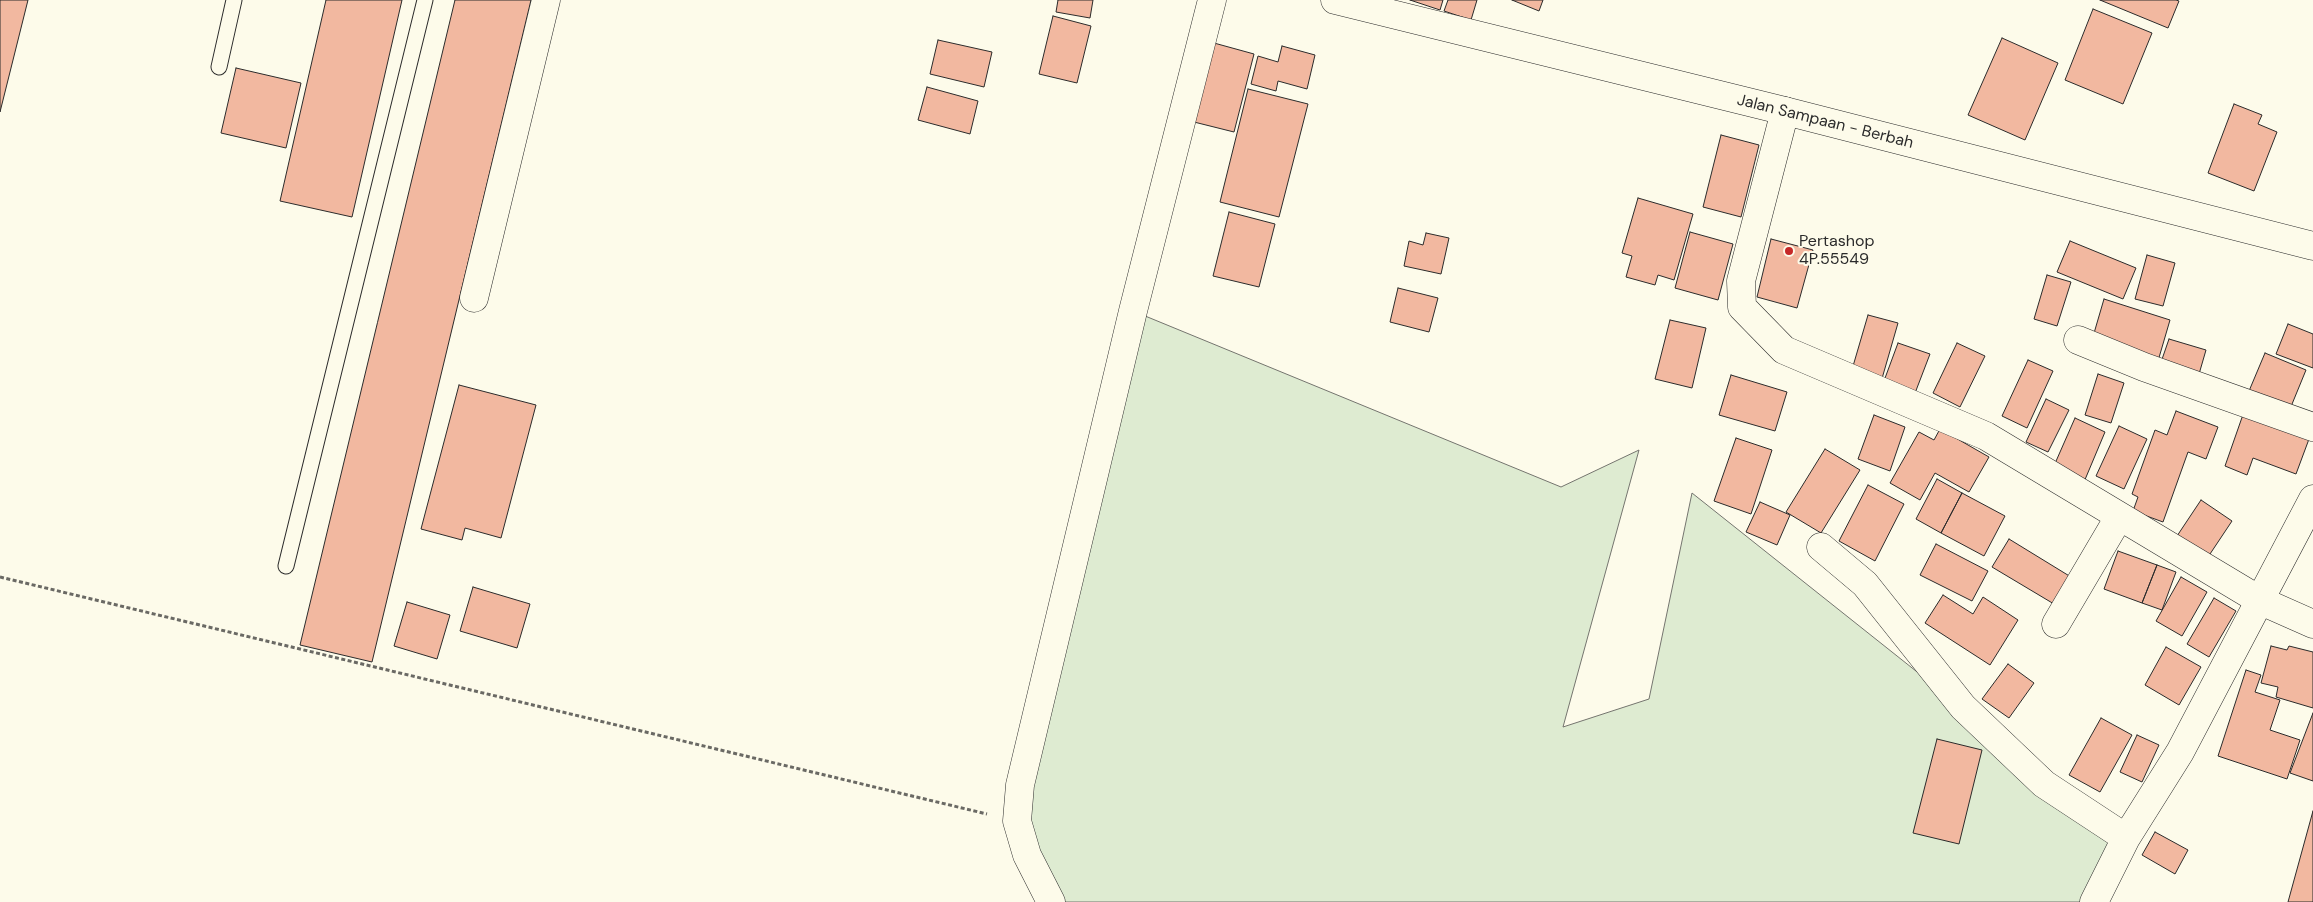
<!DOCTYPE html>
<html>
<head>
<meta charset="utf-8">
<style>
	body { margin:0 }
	canvas { display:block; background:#fdfbea }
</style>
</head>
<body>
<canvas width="2313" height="902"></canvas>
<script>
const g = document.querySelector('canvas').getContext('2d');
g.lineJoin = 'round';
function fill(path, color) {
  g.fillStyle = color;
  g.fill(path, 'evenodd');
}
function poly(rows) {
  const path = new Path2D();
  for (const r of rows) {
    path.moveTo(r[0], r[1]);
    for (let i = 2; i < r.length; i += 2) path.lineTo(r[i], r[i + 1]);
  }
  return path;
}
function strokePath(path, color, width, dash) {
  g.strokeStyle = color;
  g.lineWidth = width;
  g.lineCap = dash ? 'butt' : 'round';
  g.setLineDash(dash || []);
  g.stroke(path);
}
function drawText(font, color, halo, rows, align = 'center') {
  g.font = font + ' "DM Sans",sans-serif';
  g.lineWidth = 4;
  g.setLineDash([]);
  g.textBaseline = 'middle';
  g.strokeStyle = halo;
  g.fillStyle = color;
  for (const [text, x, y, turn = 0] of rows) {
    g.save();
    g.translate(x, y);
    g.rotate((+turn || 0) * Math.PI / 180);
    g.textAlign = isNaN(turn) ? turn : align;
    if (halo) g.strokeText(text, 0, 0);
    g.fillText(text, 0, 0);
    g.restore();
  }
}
const green = poly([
	[1133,311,1561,487,1639,450,1563,727,1649,699,1692,493,2126,838,2094,902,1062,902,1017,821,1133,311]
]);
const building = poly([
	[0,0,28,0,0,112,0,0],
	[326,0,402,0,352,217,280,201,326,0],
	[455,0,531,0,372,662,300,645,455,0],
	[1058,0,1093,0,1090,18,1056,12,1058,0],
	[1410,0,1443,0,1440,10,1410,0],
	[1448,0,1477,0,1471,20,1444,11,1448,0],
	[1512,0,1543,0,1539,11,1512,0],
	[2100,0,2176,0,2179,1,2168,28,2100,0],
	[2093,9,2152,33,2123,104,2065,80,2093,9],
	[1053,16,1091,26,1077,83,1039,74,1053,16],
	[2002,38,2058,63,2025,140,1968,115,2002,38],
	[938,40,992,52,984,87,930,74,938,40],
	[1214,43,1254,54,1234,132,1194,122,1214,43],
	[1282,46,1315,55,1307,89,1278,81,1276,91,1251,84,1258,56,1278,62,1282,46],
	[236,68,301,83,286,148,221,133,236,68],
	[927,87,978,101,970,134,918,120,927,87],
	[1248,89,1308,104,1279,217,1220,202,1248,89],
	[2234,104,2262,115,2258,124,2277,132,2254,191,2208,173,2234,104],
	[1721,135,1759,145,1741,217,1703,207,1721,135],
	[1638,198,1693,214,1674,280,1658,275,1655,285,1626,277,1632,256,1622,253,1638,198],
	[1229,212,1275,224,1259,287,1213,276,1229,212],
	[1690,232,1733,244,1718,300,1675,288,1690,232],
	[1426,233,1449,238,1441,274,1404,266,1409,241,1423,245,1426,233],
	[1771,239,1813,250,1797,308,1757,297,1771,239],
	[2070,241,2136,268,2123,299,2057,272,2070,241],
	[2147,255,2175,263,2163,306,2135,299,2147,255],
	[2047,275,2071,282,2057,326,2034,319,2047,275],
	[1398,288,1438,298,1429,332,1390,322,1398,288],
	[2104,299,2170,320,2158,361,2092,340,2104,299],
	[1868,315,1898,323,1881,382,1851,373,1868,315],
	[1670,320,1706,328,1692,388,1655,379,1670,320],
	[2288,324,2313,334,2313,368,2276,354,2288,324],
	[2169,339,2206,350,2197,381,2159,368,2169,339],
	[1898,343,1930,354,1912,401,1881,389,1898,343],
	[1957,343,1985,356,1960,407,1933,393,1957,343],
	[2265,353,2306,370,2290,409,2249,391,2265,353],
	[2028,360,2053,371,2027,428,2002,416,2028,360],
	[2098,374,2124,383,2111,423,2085,415,2098,374],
	[1731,375,1787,392,1775,431,1719,415,1731,375],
	[459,385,536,405,501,538,465,528,462,540,421,529,459,385],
	[2046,399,2069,410,2048,452,2026,442,2046,399],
	[2246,406,2312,431,2296,474,2253,458,2247,475,2225,466,2246,406],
	[2176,411,2218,427,2206,459,2188,452,2163,522,2133,511,2138,497,2132,494,2155,430,2167,435,2176,411],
	[1874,415,1905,427,1890,471,1858,459,1874,415],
	[2075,418,2105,432,2084,482,2053,468,2075,418],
	[2119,426,2147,439,2124,489,2096,476,2119,426],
	[1940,429,1989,457,1969,492,1935,473,1920,500,1890,483,1919,432,1934,440,1940,429],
	[1736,438,1772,450,1751,514,1714,501,1736,438],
	[1825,449,1860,470,1821,533,1786,512,1825,449],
	[1937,479,1962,493,1941,533,1916,519,1937,479],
	[1868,485,1904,504,1875,561,1839,541,1868,485],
	[1962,493,2005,516,1984,556,1941,533,1962,493],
	[2201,500,2232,521,2208,557,2177,536,2201,500],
	[1760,502,1790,515,1777,545,1746,532,1760,502],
	[2009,539,2071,577,2054,604,1992,567,2009,539],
	[1936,544,1988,571,1972,601,1920,575,1936,544],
	[2118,551,2157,565,2142,603,2104,589,2118,551],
	[2157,565,2176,572,2162,610,2142,603,2157,565],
	[2181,577,2207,592,2182,636,2156,621,2181,577],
	[473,587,530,604,517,648,460,631,473,587],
	[1943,595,1973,614,1983,597,2018,620,1990,665,1925,623,1943,595],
	[2214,598,2236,611,2209,657,2187,644,2214,598],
	[407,602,450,615,437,659,394,646,407,602],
	[2271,646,2287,650,2289,646,2313,652,2313,708,2276,697,2278,687,2261,683,2271,646],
	[2166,647,2201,667,2179,705,2145,685,2166,647],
	[2008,664,2034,683,2009,718,1982,699,2008,664],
	[2246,670,2261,675,2255,692,2280,700,2270,730,2300,740,2287,779,2218,756,2246,670],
	[2313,713,2313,781,2290,773,2313,713],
	[2101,718,2132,735,2100,792,2069,775,2101,718],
	[2137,735,2159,745,2142,782,2120,772,2137,735],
	[1937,739,1982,750,1959,844,1913,833,1937,739],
	[2313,811,2313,902,2288,902,2313,811],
	[2155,832,2188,850,2175,874,2142,855,2155,832]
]);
const path = poly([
	[0,577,987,814]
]);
const lane = poly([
	[219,67,234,0],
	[286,566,425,0]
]);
const street = poly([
	[1785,111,1741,281,1742,307,1784,350,1986,436,2261,601,2313,624],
	[474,298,546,0],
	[2078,340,2144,367,2313,427],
	[1821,547,1865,584,1963,707,2044,784,2126,838],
	[2056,624,2119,517],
	[1051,902,1027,855,1017,821,1020,785,1133,311,1212,0],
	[2094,902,2126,838,2180,752,2313,499]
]);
const secondary = poly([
	[1335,0,1785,111,2313,246]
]);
const markers = [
	[1789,251,5,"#c62828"]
];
const streetNames = [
	["Jalan Sampaan - Berbah",1825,122,14]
];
const poiNames = [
	["Pertashop",1799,242],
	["4P.55549",1799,260]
];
fill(green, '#deebd1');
strokePath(green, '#74746e', 1);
fill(building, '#f2b8a0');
strokePath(building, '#2b2b2b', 1);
strokePath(lane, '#2b2b2b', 17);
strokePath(street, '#2b2b2b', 29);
strokePath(secondary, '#2b2b2b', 29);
strokePath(path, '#6a6964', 3, [4, 2.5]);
strokePath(lane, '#fdfbea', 15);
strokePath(street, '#fdfbea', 28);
strokePath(secondary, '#fdfbea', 28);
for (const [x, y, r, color] of markers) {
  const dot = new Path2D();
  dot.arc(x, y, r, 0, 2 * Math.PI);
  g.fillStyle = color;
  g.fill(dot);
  strokePath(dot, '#fdfbea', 2);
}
drawText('16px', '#2b2b2b', '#fdfbea', streetNames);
drawText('16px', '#2b2b2b', '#fdfbea', poiNames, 'left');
</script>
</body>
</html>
